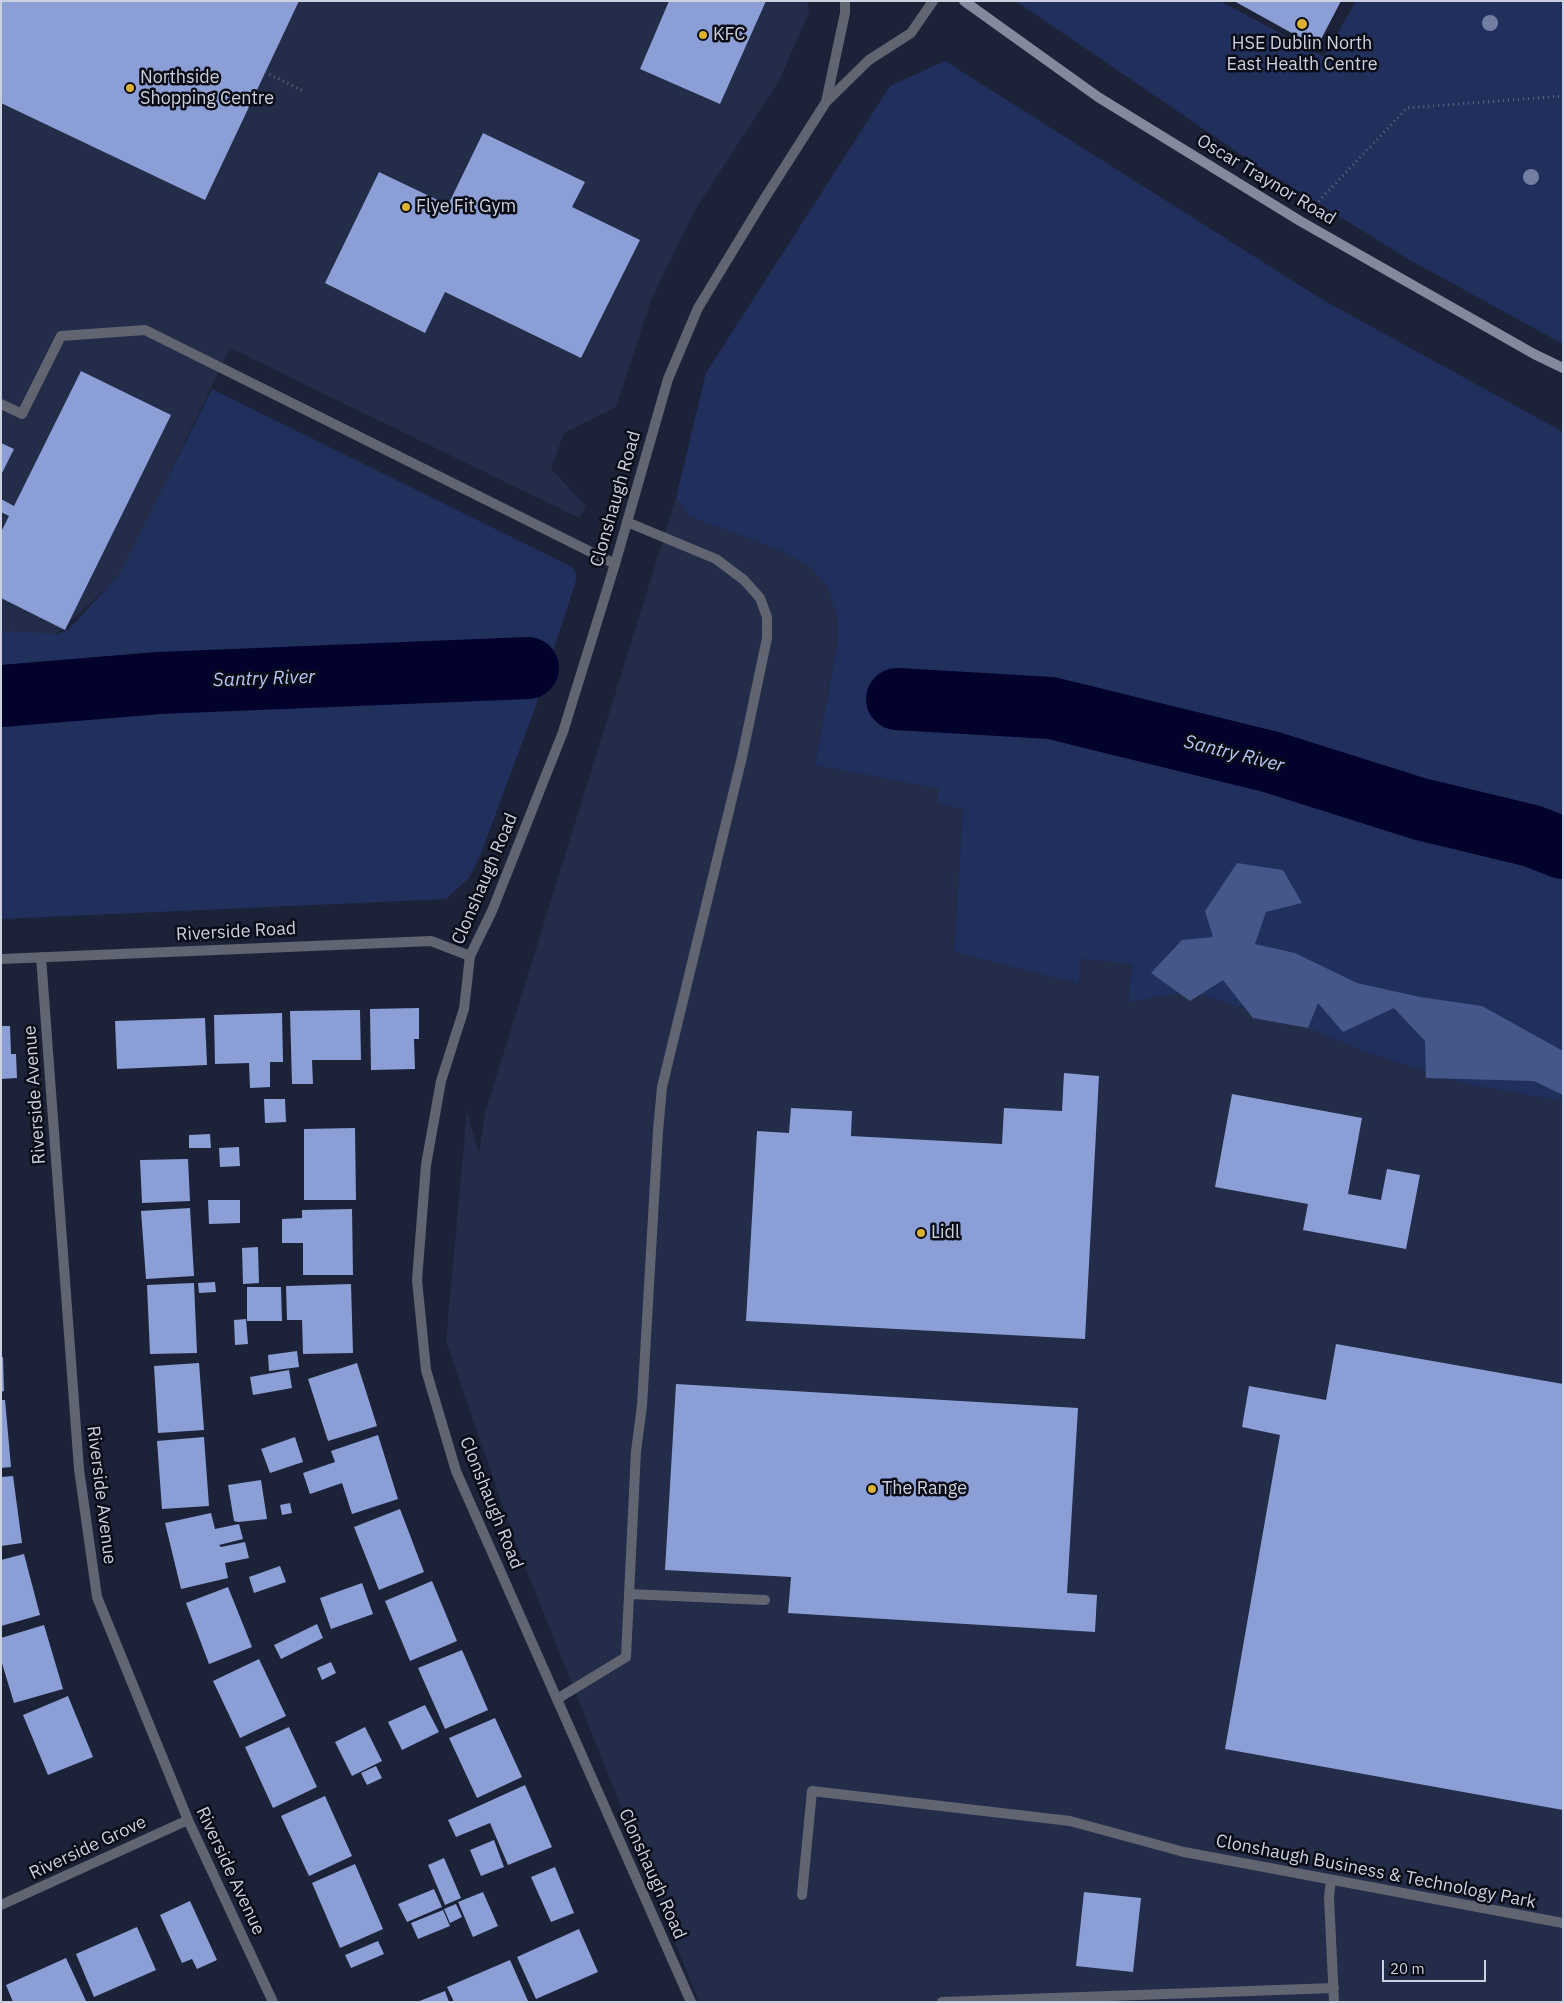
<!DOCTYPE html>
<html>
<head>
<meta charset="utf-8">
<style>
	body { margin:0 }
	#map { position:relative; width:1564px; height:2003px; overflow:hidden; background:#1c2339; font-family:"IBM Plex Sans",sans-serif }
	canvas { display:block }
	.frame { position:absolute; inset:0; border:2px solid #ccd1e0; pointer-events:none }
	.scale { position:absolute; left:1382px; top:1960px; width:104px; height:22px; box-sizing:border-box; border:2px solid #ccd1e0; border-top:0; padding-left:6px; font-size:15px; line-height:18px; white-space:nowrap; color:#ccd1e0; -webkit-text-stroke:4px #0a0d17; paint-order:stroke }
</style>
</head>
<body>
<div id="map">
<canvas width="1564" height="2003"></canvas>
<div class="frame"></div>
<div class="scale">20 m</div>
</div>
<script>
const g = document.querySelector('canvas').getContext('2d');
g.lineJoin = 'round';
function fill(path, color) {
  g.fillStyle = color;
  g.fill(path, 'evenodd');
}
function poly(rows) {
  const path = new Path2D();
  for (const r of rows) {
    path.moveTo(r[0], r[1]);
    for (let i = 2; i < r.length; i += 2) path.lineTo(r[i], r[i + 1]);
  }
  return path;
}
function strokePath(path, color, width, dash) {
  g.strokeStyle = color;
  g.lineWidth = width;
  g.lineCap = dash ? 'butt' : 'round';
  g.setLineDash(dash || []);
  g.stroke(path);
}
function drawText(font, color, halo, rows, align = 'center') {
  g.font = font + ' "IBM Plex Sans",sans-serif';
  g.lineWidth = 5;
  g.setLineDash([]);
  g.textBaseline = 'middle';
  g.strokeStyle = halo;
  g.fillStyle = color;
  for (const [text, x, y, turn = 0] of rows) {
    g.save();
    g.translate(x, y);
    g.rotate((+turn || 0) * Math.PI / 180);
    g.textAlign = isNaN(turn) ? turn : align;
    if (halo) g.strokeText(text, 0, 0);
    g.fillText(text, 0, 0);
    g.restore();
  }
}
const built = poly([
	[1,1,808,1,809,12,779,81,695,210,651,300,616,407,564,433,551,469,586,506,579,518,230,348,121,575,53,637,1,634],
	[676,498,689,516,784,552,812,568,827,587,837,615,838,640,815,765,939,789,963,808,954,952,1079,984,1081,959,1132,964,1128,1002,1192,991,1223,1002,1286,1019,1371,1054,1466,1084,1563,1101,1563,2002,699,2002,513,1536,446,1341,467,1111,479,1154,485,1113]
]);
const green = poly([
	[1016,1,1220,1,1324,57,1356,1,1563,1,1563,344,1408,259,1255,164],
	[945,61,1323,300,1563,432,1563,1101,1466,1084,1371,1054,1286,1019,1223,1002,1192,991,1128,1002,1132,964,1081,959,1079,984,954,952,963,809,937,803,939,789,815,765,838,640,837,615,827,587,812,568,784,552,689,516,676,498,706,373,890,86],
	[212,389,572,567,576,573,576,580,535,708,480,856,469,878,446,899,1,919,1,631,58,634,69,629,120,574]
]);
const forest = poly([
	[1237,863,1283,870,1302,903,1266,912,1255,944,1295,953,1357,983,1420,997,1482,1006,1563,1051,1563,1095,1534,1081,1426,1078,1425,1041,1394,1008,1343,1032,1318,1003,1308,1028,1253,1018,1223,980,1190,1001,1151,973,1182,940,1213,937,1205,911]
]);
const river = poly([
	[1,696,159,683,528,668],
	[897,699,1051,708,1271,762,1420,809,1532,836,1563,848]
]);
const building = poly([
	[1,1,299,1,205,200,1,103],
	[669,1,766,1,720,104,640,69],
	[1234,1,1341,1,1317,47],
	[483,133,585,182,572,207,640,240,581,358,445,292,425,333,325,283,379,172,448,205],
	[81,371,171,415,65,630,1,598,1,532,9,516,1,512,1,499,14,506],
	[1,443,14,449,1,475],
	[419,1008,419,1039,414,1039,415,1069,371,1070,370,1009],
	[360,1010,361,1060,312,1060,313,1084,292,1084,290,1011],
	[282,1013,283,1062,270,1062,270,1087,250,1088,249,1063,215,1064,214,1015],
	[205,1018,207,1065,117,1069,115,1021],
	[1,1026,10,1026,11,1054,16,1054,17,1078,1,1079],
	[1064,1073,1099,1076,1085,1339,746,1321,757,1131,789,1133,791,1108,852,1111,851,1136,1002,1144,1004,1108,1062,1111],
	[1232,1094,1362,1118,1348,1194,1381,1200,1387,1169,1420,1175,1406,1249,1303,1230,1308,1204,1215,1187],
	[264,1099,285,1099,286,1122,265,1123],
	[355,1128,356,1200,304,1200,304,1129],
	[210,1134,211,1148,189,1148,189,1135],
	[239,1147,240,1166,220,1167,219,1148],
	[188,1159,190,1201,142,1203,140,1160],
	[208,1200,240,1200,240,1223,209,1224],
	[190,1208,194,1276,146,1279,141,1211],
	[352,1209,353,1275,303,1275,303,1243,282,1243,282,1219,302,1218,302,1210],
	[258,1247,259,1283,243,1284,242,1248],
	[215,1282,216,1292,199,1293,198,1283],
	[194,1283,197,1353,150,1354,147,1285],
	[351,1284,353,1353,303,1354,302,1320,287,1320,286,1286],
	[247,1287,281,1287,282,1321,247,1321],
	[246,1319,248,1344,235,1345,234,1320],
	[1336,1344,1563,1384,1563,1810,1225,1749,1280,1435,1242,1427,1249,1386,1326,1400],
	[297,1351,299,1367,269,1371,268,1355],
	[1,1357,3,1357,4,1391,1,1392],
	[199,1363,204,1430,158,1433,154,1366],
	[357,1363,377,1426,328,1441,308,1379],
	[289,1370,292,1388,253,1395,250,1377],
	[676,1384,1078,1408,1067,1593,1097,1595,1095,1632,788,1613,791,1577,665,1570],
	[1,1400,5,1400,11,1467,1,1468],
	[378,1435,398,1499,352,1514,342,1483,310,1494,303,1473,335,1462,331,1451],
	[204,1437,209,1506,162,1509,157,1441],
	[295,1437,303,1462,270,1473,261,1449],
	[13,1476,22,1543,1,1546,1,1477],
	[261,1480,267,1519,238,1522,234,1521,228,1485],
	[290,1503,292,1513,282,1515,280,1505],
	[400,1509,424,1572,379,1590,354,1527],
	[211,1513,215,1529,239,1524,243,1539,219,1545,221,1547,245,1542,249,1558,225,1563,228,1578,181,1589,165,1523],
	[24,1554,40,1615,1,1626,1,1560],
	[280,1566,286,1582,254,1593,249,1577],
	[432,1581,457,1641,410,1661,385,1601],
	[362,1583,373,1614,331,1629,320,1598],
	[228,1587,252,1647,209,1664,186,1603],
	[317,1624,323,1638,281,1659,274,1645],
	[44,1625,63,1689,14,1703,1,1660,1,1638],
	[462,1650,488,1710,445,1729,418,1668],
	[259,1659,286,1716,240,1738,213,1681],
	[331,1662,336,1673,322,1680,317,1668],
	[68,1696,93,1757,48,1775,23,1715],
	[425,1705,439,1732,402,1750,388,1722],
	[495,1718,522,1777,477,1798,449,1738],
	[289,1727,317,1787,273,1808,245,1747],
	[365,1727,382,1761,352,1776,335,1742],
	[376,1766,382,1778,367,1785,361,1773],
	[525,1785,552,1847,508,1865,490,1823,456,1837,448,1820],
	[325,1796,352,1856,309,1876,281,1816],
	[494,1840,504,1867,481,1876,470,1850],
	[444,1858,461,1898,445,1905,428,1865],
	[355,1864,383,1929,340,1948,312,1883],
	[555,1867,574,1913,551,1922,531,1877],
	[434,1889,442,1907,407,1922,398,1904],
	[483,1892,498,1926,473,1937,458,1902],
	[1084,1892,1141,1898,1133,1972,1076,1966],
	[190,1901,217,1960,197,1969,192,1959,182,1963,160,1915],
	[456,1904,462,1917,450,1923,444,1909],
	[443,1910,450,1926,418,1939,411,1923],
	[137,1927,156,1970,94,1997,76,1954],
	[579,1929,598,1972,536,1999,517,1957],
	[378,1941,384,1954,351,1968,345,1955],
	[66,1958,86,2001,13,2002,6,1985],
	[510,1960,528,2001,454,2002,447,1987],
	[445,1991,449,2002,417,2002]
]);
const path = poly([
	[265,72,303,91],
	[1315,205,1407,108,1563,96]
]);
const service = poly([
	[1,404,22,414,61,336,145,330,615,564],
	[629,1594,765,1600],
	[557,1699,626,1657,636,1451,642,1406,658,1131,662,1087,742,757,767,638,767,617,760,598,744,580,716,559,627,522],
	[1331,1880,1329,1897,1334,2002],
	[802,1895,812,1791,1070,1821,1184,1852],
	[942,2002,1334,1988]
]);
const minor = poly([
	[41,957,79,1469,97,1597,188,1820,273,2002],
	[1,959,431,941,470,956],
	[1184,1852,1563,1923],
	[1,1905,188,1820]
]);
const tertiary = poly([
	[826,102,845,13,845,1],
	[691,2002,456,1471,426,1370,417,1280,426,1165,441,1081,464,1009,470,956,492,911,563,732,615,564,668,379,698,308,763,201,826,102,869,60,911,33,933,1]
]);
const secondary = poly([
	[964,1,1098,97,1300,221,1534,354,1563,368]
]);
const trees = [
	[1490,23],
	[1531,177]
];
const markers = [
	[1302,24,6,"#dcb233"],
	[703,35,5,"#dcb233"],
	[130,88,5,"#dcb233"],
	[406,207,5,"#dcb233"],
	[921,1233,5,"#dcb233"],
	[872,1489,5,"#dcb233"]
];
const poiNames = [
	["KFC",713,35],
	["HSE Dublin North",1302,44,"center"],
	["East Health Centre",1302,65,"center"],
	["Northside",140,78],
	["Shopping Centre",140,99],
	["Flye Fit Gym",416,207],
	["Lidl",931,1233],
	["The Range",882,1489]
];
const streetNames = [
	["Oscar Traynor Road",1266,180,31],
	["Clonshaugh Road",616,499,-74],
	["Clonshaugh Road",485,879,-67],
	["Riverside Road",236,932,-3],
	["Riverside Avenue",35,1095,-94],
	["Riverside Avenue",101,1495,83],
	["Clonshaugh Road",491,1503,68],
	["Riverside Grove",88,1848,-25],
	["Riverside Avenue",230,1871,65],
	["Clonshaugh Business & Technology Park",1376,1872,11],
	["Clonshaugh Road",652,1874,66]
];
const waterNames = [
	["Santry River",264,679,-2],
	["Santry River",1234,754,14]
];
fill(built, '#232c48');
fill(green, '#212f5d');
fill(forest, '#455688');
strokePath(river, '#02022c', 62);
fill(building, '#8b9fd6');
strokePath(path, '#61677a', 3, [1, 4]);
strokePath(service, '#616571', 10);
strokePath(minor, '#616571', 10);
strokePath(tertiary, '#616571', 10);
strokePath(secondary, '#838a9d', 10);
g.fillStyle = '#727fa3';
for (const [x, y] of trees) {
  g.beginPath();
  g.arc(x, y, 8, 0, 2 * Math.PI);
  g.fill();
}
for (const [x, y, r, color] of markers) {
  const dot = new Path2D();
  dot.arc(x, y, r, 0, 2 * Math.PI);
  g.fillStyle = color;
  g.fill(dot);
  strokePath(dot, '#0a0d17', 2);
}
drawText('18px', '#ccd1e0', '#0a0d17', poiNames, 'left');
drawText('18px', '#ccd1e0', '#0a0d17', streetNames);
drawText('italic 19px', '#b7c8f7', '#0a0d17', waterNames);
</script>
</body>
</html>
